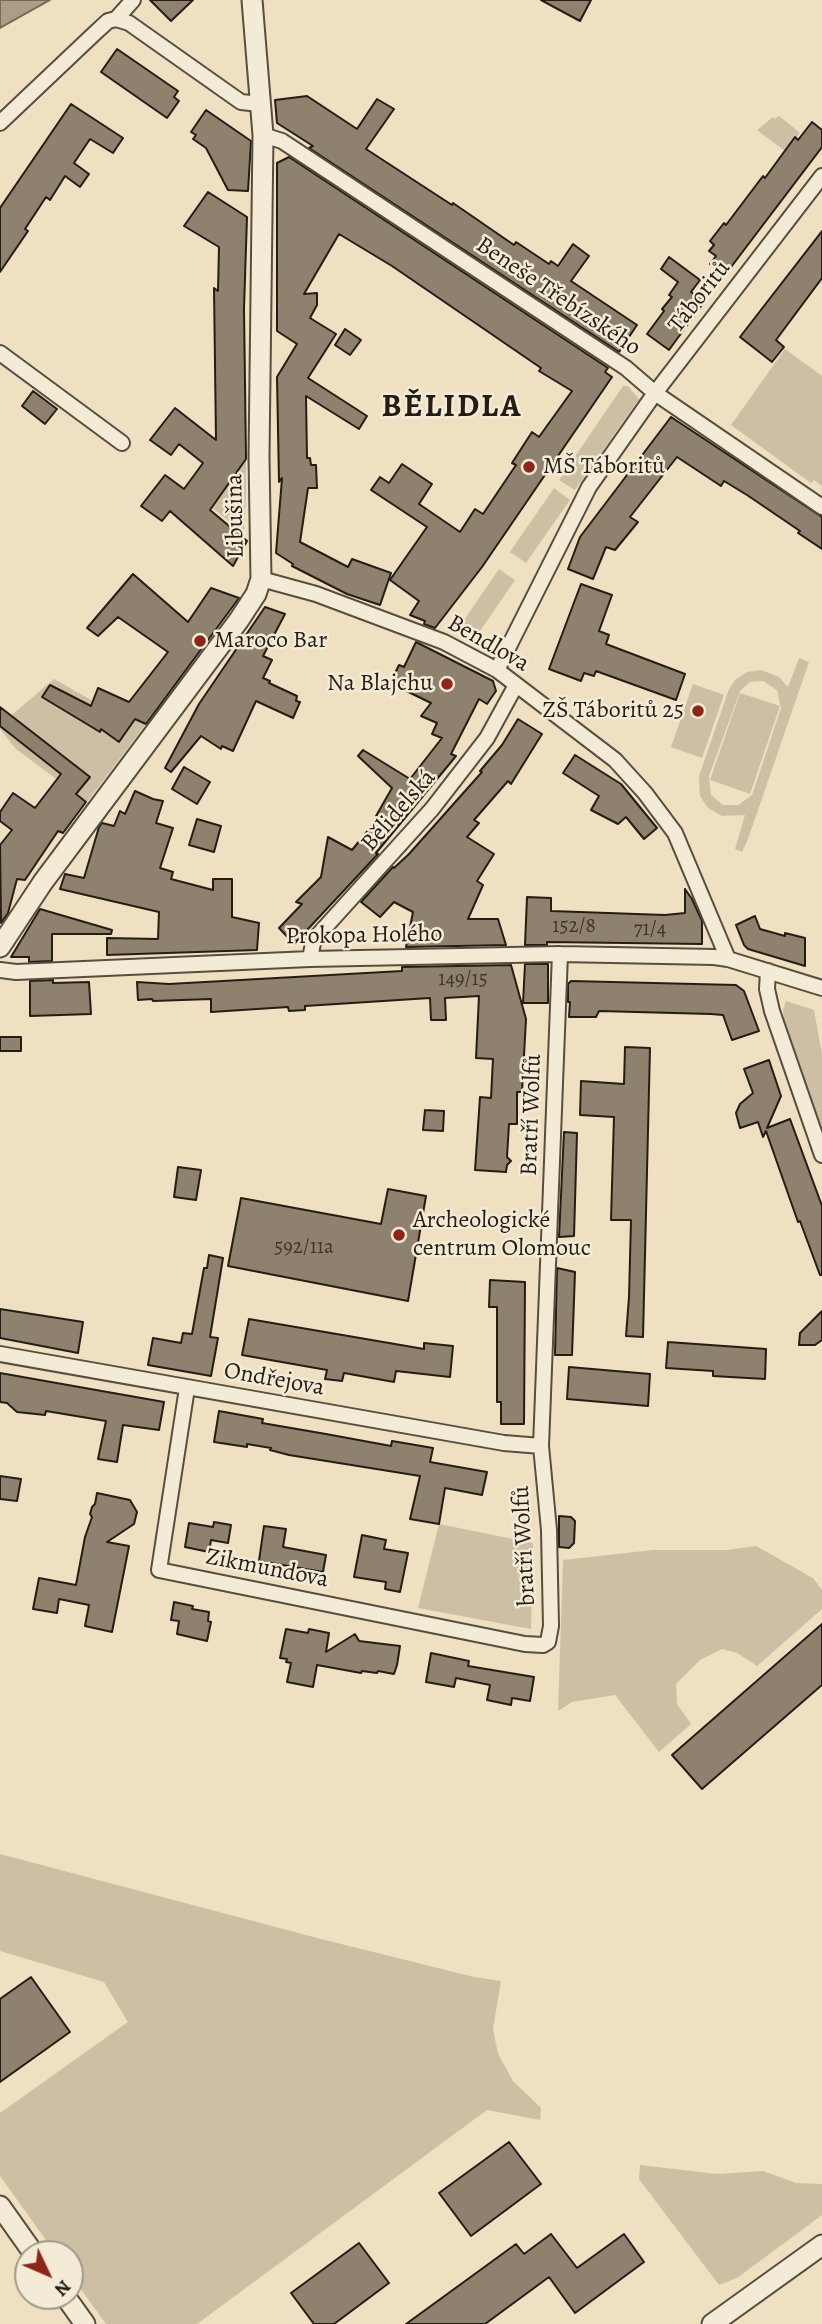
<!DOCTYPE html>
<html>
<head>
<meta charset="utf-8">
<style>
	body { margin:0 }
	#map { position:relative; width:822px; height:2324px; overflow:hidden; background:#eee0c1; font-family:Alegreya,serif }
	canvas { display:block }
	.north { position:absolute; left:14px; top:2240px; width:70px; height:70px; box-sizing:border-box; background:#f4ebd7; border:2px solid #a19989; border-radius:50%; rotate:134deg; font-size:19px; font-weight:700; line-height:28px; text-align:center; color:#251d14 }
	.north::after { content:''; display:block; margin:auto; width:24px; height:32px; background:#8f2418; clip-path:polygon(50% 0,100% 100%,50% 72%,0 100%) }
</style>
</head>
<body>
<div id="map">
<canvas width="822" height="2324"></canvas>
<div class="north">N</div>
</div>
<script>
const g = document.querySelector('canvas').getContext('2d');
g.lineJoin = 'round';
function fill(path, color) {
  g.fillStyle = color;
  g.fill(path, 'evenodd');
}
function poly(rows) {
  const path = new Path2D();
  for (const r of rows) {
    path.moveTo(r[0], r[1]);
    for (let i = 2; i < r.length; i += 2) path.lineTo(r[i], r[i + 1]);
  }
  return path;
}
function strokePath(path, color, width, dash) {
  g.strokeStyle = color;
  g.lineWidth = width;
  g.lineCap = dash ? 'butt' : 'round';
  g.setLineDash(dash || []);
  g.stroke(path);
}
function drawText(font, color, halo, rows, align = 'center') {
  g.font = font + ' Alegreya,serif';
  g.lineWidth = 5;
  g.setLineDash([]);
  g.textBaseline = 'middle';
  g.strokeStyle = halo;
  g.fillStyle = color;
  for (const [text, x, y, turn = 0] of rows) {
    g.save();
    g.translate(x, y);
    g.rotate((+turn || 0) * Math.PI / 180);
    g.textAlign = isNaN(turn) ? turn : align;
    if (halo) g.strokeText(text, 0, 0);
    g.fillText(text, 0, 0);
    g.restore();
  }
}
const green = poly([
	[779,116,800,133,785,151,757,130,773,117,775,119],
	[785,349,822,376,822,486,814,480,811,483,731,425],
	[623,386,628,386,639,399,575,490,559,480],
	[246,459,246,495,244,532,212,508],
	[554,488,570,500,526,563,510,552],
	[499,569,515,580,478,634,474,635,460,626],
	[799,658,809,662,748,839,742,852,735,849,745,815,722,816,708,808,700,796,699,776,729,689,735,680,747,672,761,670,779,677,788,687],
	[763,681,777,690,781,708,752,795,738,805,723,805,711,795,709,776,740,691,750,682],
	[54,679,93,701,146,724,87,802,16,749,0,729,0,725],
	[693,684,724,695,702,758,671,747],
	[740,693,780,706,750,794,710,780],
	[786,1001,814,1010,822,1054,822,1128,784,1019,783,1010],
	[439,1524,533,1543,531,1629,418,1608],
	[756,1546,813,1578,822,1590,822,1609,757,1666,737,1653,722,1649,700,1660,676,1684,677,1704,691,1724,659,1752,615,1695,572,1702,558,1711,563,1560,653,1550,727,1550],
	[0,1854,321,1939,474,1977,501,1981,493,2029,498,2054,513,2081,541,2108,540,2120,487,2110,197,2324,106,2324,70,2274,70,2254,56,2254,0,2176,0,2113,128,2022,104,1982,0,1951],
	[640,2165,717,2174,763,2171,796,2183,822,2184,822,2215,737,2278,719,2285,639,2179]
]);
const water = poly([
	[0,0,50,0,0,28,0,0]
]);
const building = poly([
	[150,0,193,0,171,21,150,0],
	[541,0,591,0,580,21,541,0],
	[117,49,178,91,174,97,179,101,167,118,101,72,117,49],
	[307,96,357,129,377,99,394,109,366,149,452,205,453,203,514,245,516,242,549,264,551,261,558,266,573,244,589,256,571,281,637,325,619,352,309,148,313,146,277,123,275,100,307,96],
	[71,104,123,138,113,153,90,139,74,163,89,174,80,187,65,176,50,200,46,197,25,229,28,231,0,272,0,208,71,104],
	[206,110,251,141,248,191,228,190,206,148,193,139,196,135,191,132,206,110],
	[812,122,822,130,822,147,725,275,710,264,716,256,709,251,714,245,710,241,724,223,726,225,763,176,765,178,795,137,798,140,812,122],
	[289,157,608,368,605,372,612,377,482,567,435,628,424,624,425,621,410,615,419,601,390,580,427,527,371,490,380,477,389,483,402,464,432,484,419,504,460,532,475,509,483,514,516,465,512,463,532,432,539,437,572,391,539,371,541,368,392,266,339,234,304,294,317,293,317,305,310,318,336,334,308,378,367,416,359,429,306,396,307,458,310,458,311,465,316,465,317,488,308,488,300,542,348,567,352,559,391,573,380,605,347,594,292,566,293,564,276,553,282,478,279,482,277,377,297,344,277,331,277,163,289,157],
	[208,192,247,217,244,308,246,459,210,510,247,541,233,566,170,511,162,521,141,506,165,475,184,489,203,463,179,444,171,455,150,440,175,408,216,440,214,288,218,291,219,247,184,226,208,192],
	[822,231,822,278,776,340,784,347,772,362,740,337,822,231],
	[669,257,700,280,691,292,704,302,669,350,647,334,664,311,662,309,672,297,669,295,678,282,661,269,669,257],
	[345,329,361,340,350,355,335,345,345,329],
	[33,391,57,409,45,424,22,406,33,391],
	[671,417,822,517,822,549,798,533,800,531,747,495,724,481,721,486,677,457,630,517,638,522,615,550,606,547,593,579,568,569,580,537,671,417],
	[133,574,188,622,211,588,239,598,146,724,135,719,119,742,101,729,100,732,42,697,50,685,91,706,98,688,129,702,168,652,118,617,98,636,87,628,133,574],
	[581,584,612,595,599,631,609,635,606,644,685,674,676,700,596,671,594,676,584,673,581,681,549,669,581,584],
	[265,607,285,614,263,656,272,660,263,678,270,681,269,683,297,696,296,701,300,702,293,718,256,701,233,751,222,746,221,749,201,736,171,772,165,768,199,704,265,607],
	[416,642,493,681,496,691,487,704,479,699,451,754,456,756,376,853,378,854,294,944,279,928,302,904,296,902,321,877,328,837,352,850,379,817,376,816,392,788,358,756,363,750,410,779,442,738,432,734,437,723,421,716,431,703,390,683,399,665,404,667,416,642],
	[0,707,90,777,76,794,86,802,63,833,58,831,25,880,17,879,8,913,1,923,0,845,12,830,0,821,0,812,13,793,35,808,61,774,0,726,0,707],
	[518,719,542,734,511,784,508,781,474,820,479,823,467,837,494,854,477,881,483,885,468,919,498,919,506,945,406,947,413,912,394,902,380,917,361,902,393,867,394,868,409,854,482,772,480,771,502,745,518,719],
	[575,755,621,784,657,828,644,839,626,817,618,824,591,810,599,796,563,773,575,755],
	[184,767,210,782,197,804,172,789,184,767],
	[135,791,153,799,163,801,156,823,173,828,160,868,173,872,171,879,213,890,213,879,232,879,232,917,259,923,257,950,107,955,107,938,158,939,159,912,60,889,65,874,84,878,99,827,102,823,114,826,120,811,125,814,135,791],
	[197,819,221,826,214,852,189,845,197,819],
	[685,889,692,899,702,921,702,944,547,942,547,945,525,945,527,897,551,898,551,911,665,915,685,913,685,889],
	[40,909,112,930,111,934,52,934,52,961,29,962,29,957,11,957,40,909],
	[755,916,760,929,785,936,785,933,805,938,805,966,748,949,744,945,736,925,755,916],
	[525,964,548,964,548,1003,523,1003,525,964],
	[511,965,526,1019,522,1092,517,1092,517,1124,509,1124,507,1157,511,1161,507,1165,506,1172,475,1170,480,1097,491,1098,493,1059,476,1058,479,996,445,998,446,1020,431,1020,430,998,305,1006,305,1010,289,1011,288,1007,211,1012,211,999,153,1001,152,999,138,1000,137,982,169,984,402,971,402,967,511,965],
	[53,980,53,983,89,982,91,1014,30,1016,30,981,53,980],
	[571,981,736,985,744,991,759,1031,732,1040,723,1015,711,1014,599,1011,596,1017,569,1017,570,1002,568,1002,568,984,571,981],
	[0,1037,21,1037,21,1051,0,1051,0,1037],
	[625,1047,650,1048,643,1337,626,1336,629,1297,631,1220,611,1220,614,1117,580,1115,581,1081,624,1084,625,1047],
	[769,1060,781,1096,767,1128,790,1119,822,1206,822,1275,820,1275,800,1221,798,1222,766,1131,763,1137,758,1122,740,1128,736,1113,740,1104,753,1093,744,1069,769,1060],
	[425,1110,444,1111,443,1131,423,1130,425,1110],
	[564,1132,577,1133,574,1236,559,1237,564,1132],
	[178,1167,201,1170,196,1200,174,1197,178,1167],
	[388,1189,426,1196,408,1301,228,1266,241,1198,381,1224,388,1189],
	[209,1255,223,1258,210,1337,218,1338,211,1376,148,1365,153,1338,181,1343,183,1333,192,1334,204,1268,207,1268,209,1255],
	[557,1268,575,1272,572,1355,555,1355,557,1268],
	[490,1280,525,1282,524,1424,501,1424,501,1402,497,1402,497,1307,489,1307,490,1280],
	[0,1309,83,1322,78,1353,0,1338,0,1309],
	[822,1311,822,1340,815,1345,799,1345,800,1333,822,1311],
	[249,1319,424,1349,424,1343,453,1346,450,1377,396,1371,394,1382,344,1373,342,1381,325,1379,327,1370,242,1355,249,1319],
	[668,1342,766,1349,765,1379,713,1376,713,1371,666,1368,668,1342],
	[569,1367,650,1374,648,1406,567,1399,569,1367],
	[0,1373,164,1402,159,1430,123,1425,117,1462,98,1459,106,1421,46,1411,45,1415,17,1412,7,1403,0,1402,0,1373],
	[219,1411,263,1419,262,1423,326,1434,391,1446,392,1441,433,1448,430,1462,487,1472,482,1495,445,1488,439,1524,410,1519,420,1476,289,1455,270,1450,271,1448,247,1444,247,1447,214,1442,219,1411],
	[0,1476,21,1479,17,1501,0,1499,0,1476],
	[97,1493,130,1500,137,1512,134,1524,107,1542,129,1546,112,1632,85,1626,89,1605,59,1599,57,1613,33,1609,39,1578,76,1585,85,1537,92,1517,90,1514,92,1507,95,1504,97,1493],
	[559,1516,571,1517,575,1521,574,1543,569,1548,559,1547,559,1516],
	[214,1522,231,1525,228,1543,211,1540,209,1552,185,1547,189,1523,213,1527,214,1522],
	[264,1526,286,1529,283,1547,326,1555,323,1572,259,1561,264,1526],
	[362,1535,386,1540,384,1549,408,1553,400,1592,385,1589,386,1582,354,1577,362,1535],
	[174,1602,193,1606,192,1609,209,1612,208,1621,211,1622,207,1641,177,1634,179,1621,171,1620,174,1602],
	[822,1624,822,1685,702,1789,672,1755,822,1624],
	[286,1629,308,1633,309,1629,329,1633,326,1652,355,1634,359,1641,400,1646,397,1665,394,1674,378,1671,377,1673,362,1671,361,1673,317,1665,313,1687,287,1682,291,1663,286,1662,287,1659,280,1658,286,1629],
	[431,1653,469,1661,468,1666,534,1677,530,1701,512,1698,511,1705,487,1700,490,1685,456,1678,454,1687,426,1682,431,1653],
	[31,1977,70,2032,0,2082,0,1999,31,1977],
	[509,2142,541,2184,471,2236,439,2193,509,2142],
	[551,2234,577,2268,624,2234,644,2262,575,2313,549,2277,485,2324,406,2324,516,2244,524,2254,551,2234],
	[359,2243,389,2283,334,2324,314,2324,291,2293,359,2243]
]);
const minor = poly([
	[116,19,129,23,241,102,260,104],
	[0,123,95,33,108,21,116,19,133,0],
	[263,135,282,141,626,368,655,393,822,507],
	[0,353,122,443],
	[261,579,316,594,444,642,497,670,615,760,645,793,675,833,728,959],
	[497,670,589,487,655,393,822,176],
	[310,959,313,943,319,934,432,809,487,738,516,685],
	[0,970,16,972,310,959,560,954,714,957,728,959,822,988],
	[768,971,767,989,772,1011,822,1155],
	[0,1354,504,1443,541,1446],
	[187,1388,159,1570,525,1644,543,1645,548,1642,551,1626,549,1530,541,1446,560,954]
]);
const tertiary = poly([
	[0,947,43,882,239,620,256,594,261,579,259,456,263,135,252,0],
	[0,2206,34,2254],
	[65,2296,85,2324],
	[712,2324,822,2245]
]);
const markers = [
	[529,467,7,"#8f2418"],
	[200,641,7,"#8f2418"],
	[447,684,7,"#8f2418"],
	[698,711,7,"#8f2418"],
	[399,1235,7,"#8f2418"]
];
const numberNames = [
	["152/8",574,927],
	["71/4",650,930],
	["149/15",463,980],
	["592/11a",304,1248]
];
const streetNames = [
	["Beneše Třebízského",558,297,34],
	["Táboritů",700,297,-52],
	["Libušina",236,516,-91],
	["Bendlova",488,644,30],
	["Bělidelská",399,811,-49],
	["Prokopa Holého",364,936,-1],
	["Bratří Wolfů",532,1115,-88],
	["Ondřejova",274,1380,10],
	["bratří Wolfů",525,1546,-93],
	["Zikmundova",267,1569,11]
];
const poiNames = [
	["MŠ Táboritů",543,467],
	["Maroco Bar",214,641],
	["Na Blajchu",433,684,"right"],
	["ZŠ Táboritů 25",684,711,"right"],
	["Archeologické",413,1221],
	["centrum Olomouc",413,1249]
];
const districtNames = [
	["BĚLIDLA",452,408]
];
fill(green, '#ccbfa4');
fill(water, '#aa9e86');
strokePath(water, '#756a58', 2);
fill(building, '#8e826e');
strokePath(building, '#251d14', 2);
strokePath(minor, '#574e3f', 18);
strokePath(tertiary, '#574e3f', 23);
strokePath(minor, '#f4ebd7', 14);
strokePath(tertiary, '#f4ebd7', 19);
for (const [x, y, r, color] of markers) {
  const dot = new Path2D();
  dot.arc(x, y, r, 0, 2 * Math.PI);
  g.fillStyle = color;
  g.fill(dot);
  strokePath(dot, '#f4ebd7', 2.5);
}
drawText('21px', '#3f362a', null, numberNames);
drawText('24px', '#251d14', '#f4ebd7', streetNames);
drawText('24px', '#251d14', '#f4ebd7', poiNames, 'left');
g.letterSpacing = '2px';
drawText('bold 32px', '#251d14', '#f4ebd7', districtNames);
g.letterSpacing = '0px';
</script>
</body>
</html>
